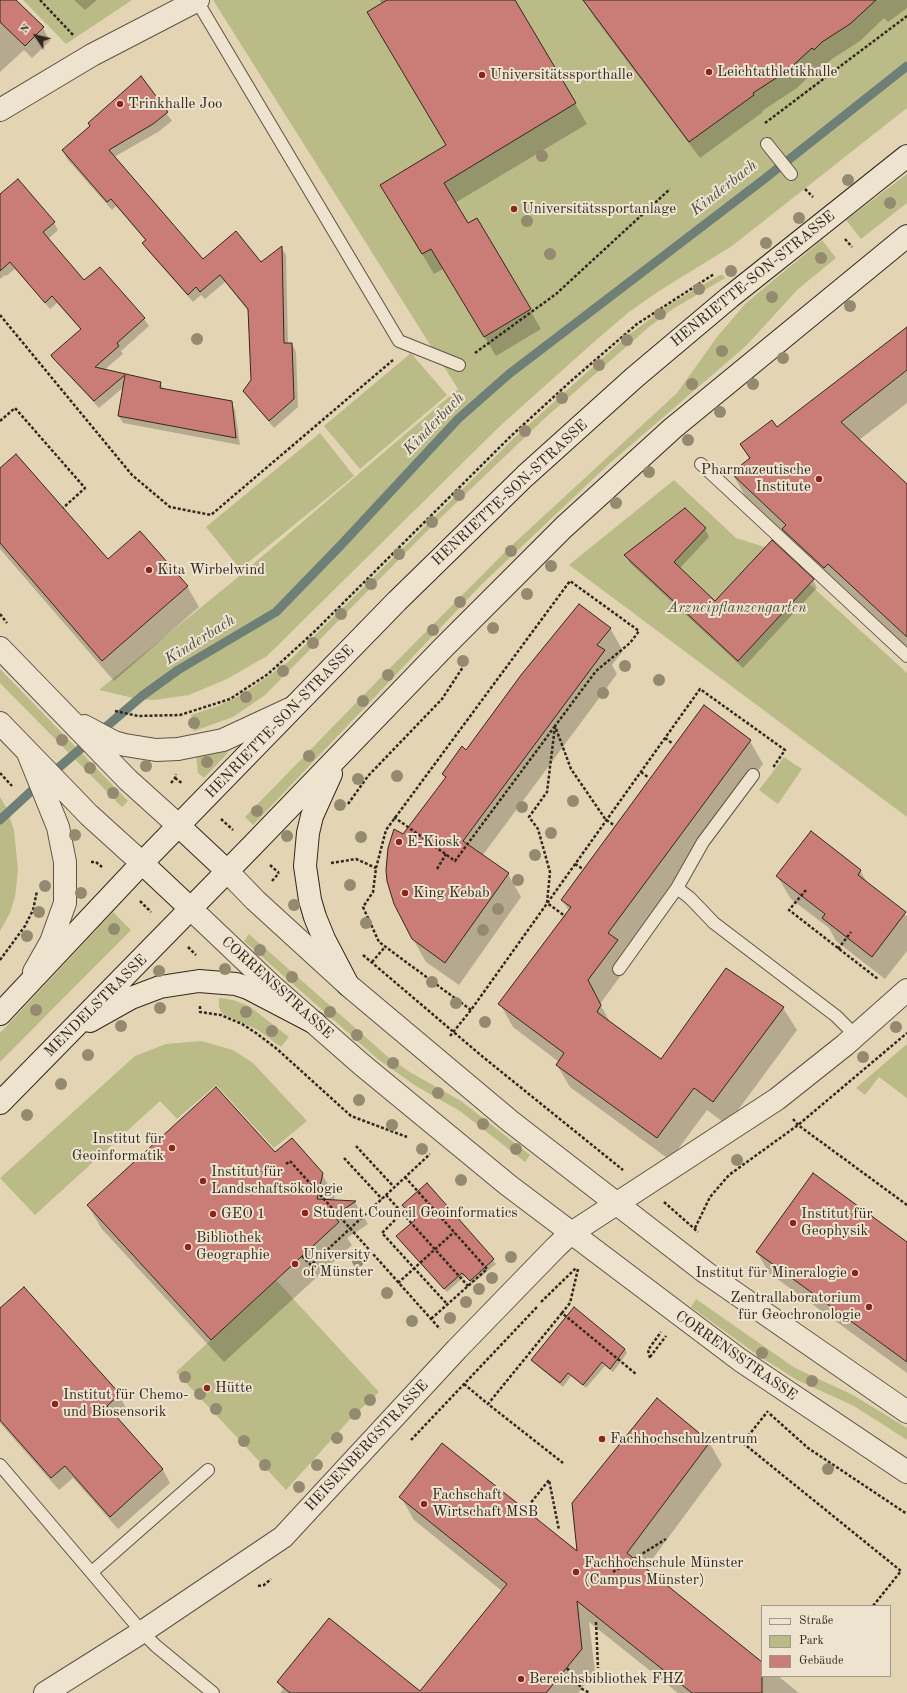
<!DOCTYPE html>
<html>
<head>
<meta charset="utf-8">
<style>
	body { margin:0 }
	#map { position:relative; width:907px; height:1693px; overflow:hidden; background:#e3d4b4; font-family:"Old Standard TT",serif }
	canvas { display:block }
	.legend { position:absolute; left:761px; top:1605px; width:130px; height:72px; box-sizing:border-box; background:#ede3ce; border:1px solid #a29988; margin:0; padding:5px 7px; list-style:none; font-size:12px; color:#32291e }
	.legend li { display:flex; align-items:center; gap:8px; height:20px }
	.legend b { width:20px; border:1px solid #a29988 }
	.north { position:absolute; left:16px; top:16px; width:40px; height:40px; -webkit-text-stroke:3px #ede3ce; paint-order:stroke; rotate:305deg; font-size:11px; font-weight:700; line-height:16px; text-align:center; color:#32291e }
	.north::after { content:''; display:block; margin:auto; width:14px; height:18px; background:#32291e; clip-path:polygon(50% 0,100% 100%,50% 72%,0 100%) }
</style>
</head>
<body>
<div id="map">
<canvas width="907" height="1693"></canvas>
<ul class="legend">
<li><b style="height:5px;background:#ede3ce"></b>Straße</li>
<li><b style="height:11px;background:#bb8"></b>Park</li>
<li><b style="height:11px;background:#ca7c76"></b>Gebäude</li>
</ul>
<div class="north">N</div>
</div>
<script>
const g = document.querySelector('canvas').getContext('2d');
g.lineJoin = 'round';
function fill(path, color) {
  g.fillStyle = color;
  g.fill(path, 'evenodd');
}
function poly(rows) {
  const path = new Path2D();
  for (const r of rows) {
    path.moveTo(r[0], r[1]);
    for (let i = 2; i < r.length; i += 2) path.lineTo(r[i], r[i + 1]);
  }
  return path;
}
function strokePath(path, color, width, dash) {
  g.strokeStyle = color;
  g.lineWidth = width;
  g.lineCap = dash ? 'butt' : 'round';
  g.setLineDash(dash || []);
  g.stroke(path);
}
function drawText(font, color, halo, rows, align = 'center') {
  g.font = font + ' "Old Standard TT",serif';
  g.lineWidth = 4;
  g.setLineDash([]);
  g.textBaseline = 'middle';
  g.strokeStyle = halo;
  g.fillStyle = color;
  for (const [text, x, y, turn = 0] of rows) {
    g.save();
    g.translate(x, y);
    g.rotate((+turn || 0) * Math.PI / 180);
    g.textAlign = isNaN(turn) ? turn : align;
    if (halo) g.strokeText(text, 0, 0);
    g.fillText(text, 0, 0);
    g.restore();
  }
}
const green = poly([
	[23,0,132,0,66,44],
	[213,0,907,0,907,108,732,246,659,291,629,312,595,341,500,426,267,656,227,679,189,695,154,700,138,699,99,690,231,583,458,389],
	[907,174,907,203,861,239,846,220],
	[822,240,836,258,797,290,747,345,610,463,482,584,253,825,245,817,388,670,509,548,677,393,717,337,746,303],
	[720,275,723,275,725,278,673,309,650,326,545,418,431,527,265,695,233,717,194,731,191,715,218,706,243,694,288,662,514,438,626,337,670,304],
	[411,353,447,395,360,469,324,426],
	[320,433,354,476,240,569,206,527],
	[674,480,736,538,771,549,907,673,907,817,569,565],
	[0,669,128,801,122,807,0,683],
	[228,749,227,754,204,778,198,773,196,755],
	[784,757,802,769,778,804,759,790],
	[0,797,6,807,14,830,18,870,15,897,10,913,0,931],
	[113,912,131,930,0,1062,0,1033],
	[249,934,388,1057,408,1071,461,1101,530,1155,525,1162,460,1111,416,1086,379,1060,244,941],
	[219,998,233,1000,249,1006,289,1037,281,1047,258,1030,223,1014,219,1008],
	[201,1041,233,1050,253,1063,307,1121,274,1148,216,1085,177,1119,160,1101,35,1215,0,1178,135,1056,166,1044],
	[907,1044,907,1098,879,1077,865,1095,856,1088],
	[276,1280,379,1392,352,1417,286,1490,176,1372],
	[696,1299,795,1368,853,1395,907,1428,907,1440,854,1406,797,1380,759,1356,691,1307]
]);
const shadow = poly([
	[0,0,15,0,43,28,50,41,32,58,24,50,0,72],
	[74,0,97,0,85,10],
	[380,0,513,0,587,124,455,203,468,224,477,219,541,329,496,356,443,269,434,274,393,205,447,146],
	[907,0,907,8,888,22,884,18,860,41,832,59,824,66,822,64,797,88,762,111,763,112,700,158,594,17,584,1],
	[141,78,172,121,158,132,114,157,203,261,261,263,281,247,286,255,288,344,292,344,296,352,298,407,274,428,244,391,252,380,249,312,225,282,205,299,201,295,193,302,148,251,143,243,146,241,116,206,112,210,67,159,63,151,91,127],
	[18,180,54,223,58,230,48,239,84,282,144,319,149,326,121,351,123,354,104,370,160,383,164,390,231,402,235,410,240,445,123,423,119,416,124,387,99,408,56,362,52,355,81,330,57,303,50,309,15,269,6,276,5,275,0,279,0,195],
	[907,328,907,403,859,440,907,485,907,647,842,586,837,590,796,552,786,534,745,496,732,473,750,460,741,445,777,428],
	[0,469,108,561,187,586,199,607,114,681,0,549],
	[705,529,709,537,679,569,715,602,813,580,817,588,743,668,630,563,626,556],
	[610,628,623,651,612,665,617,674,482,856,508,874,521,897,459,985,426,962,413,939,403,835,446,779,443,774,467,751],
	[750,741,763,764,624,952,630,963,600,1004,611,1024,662,1061,783,1008,797,1030,727,1125,707,1110,670,1160,570,1087,557,1065,559,1062,513,1027,500,1004,569,911,562,900],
	[860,870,868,884,907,916,907,951,885,979,836,941,829,928,791,899,777,876],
	[322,1174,335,1197,334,1201,355,1202,368,1224,347,1238,352,1245,224,1362,101,1228,88,1205],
	[427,1184,496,1264,472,1284,465,1276,447,1292,398,1237,416,1220],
	[907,1243,907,1373,769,1273,757,1252],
	[24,1288,119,1395,126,1408,115,1417,163,1470,170,1483,118,1529,73,1478,59,1490,0,1423,0,1309],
	[625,1349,627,1353,613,1372,605,1366,586,1388,571,1376,563,1387,535,1364,532,1360],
	[709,1442,722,1465,645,1569,762,1663,762,1676,778,1676,799,1693,678,1693,589,1622,595,1672,578,1693,280,1693,283,1690,278,1682,420,1693,502,1591,414,1520,401,1497,578,1553]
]);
const stream = poly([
	[50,775,142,696,178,670,276,612,341,545,458,419,509,374,763,180,907,66],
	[0,820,40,783]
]);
const building = poly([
	[0,0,16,0,44,27,25,46,0,22,0,0],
	[387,0,515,0,576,103,444,183,468,223,477,218,531,309,484,337,431,249,422,254,380,185,446,145,367,12,387,0],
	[583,0,876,0,850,24,822,42,814,50,812,48,787,71,753,93,754,95,689,142,583,0],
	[141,76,168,112,153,124,109,150,203,259,236,231,261,262,282,246,284,343,292,343,294,399,269,421,243,391,251,380,248,309,220,275,200,292,196,287,188,295,142,243,146,240,111,199,107,202,62,150,90,126,88,123,141,76],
	[18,179,55,222,43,232,84,280,100,267,145,318,117,343,119,346,95,367,161,382,160,388,232,401,236,438,118,416,125,375,94,401,52,357,51,355,81,329,52,296,45,303,10,262,0,271,0,194,18,179],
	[907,327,907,370,841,422,907,484,907,637,828,564,824,568,782,529,786,525,731,473,750,458,740,444,772,420,777,427,907,327],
	[16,454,108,559,140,531,188,586,102,661,0,543,0,468,16,454],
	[685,508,706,528,674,562,715,601,772,540,814,579,738,661,624,555,685,508],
	[579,604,611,628,597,645,605,650,463,841,509,873,445,963,412,939,394,904,387,881,386,870,388,848,394,829,403,834,446,777,442,774,462,746,466,750,521,675,579,604],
	[704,705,751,740,608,933,618,940,588,980,601,1005,597,1012,661,1059,726,968,784,1007,713,1102,694,1088,657,1138,556,1065,564,1053,498,1004,571,907,561,900,704,705],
	[811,831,861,870,858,875,906,912,872,957,822,918,825,914,776,876,811,831],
	[216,1087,275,1152,292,1138,323,1173,317,1199,356,1201,334,1216,339,1222,211,1340,87,1205,216,1087],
	[813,1173,907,1242,907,1362,756,1252,813,1173],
	[427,1183,494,1259,470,1281,462,1273,444,1289,396,1236,415,1220,402,1205,427,1183],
	[24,1287,120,1394,107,1406,163,1469,110,1517,65,1466,51,1478,0,1420,0,1308,24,1287],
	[574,1307,625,1349,610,1369,602,1362,583,1385,568,1373,560,1383,531,1360,574,1307],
	[657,1398,710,1442,627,1553,762,1662,762,1693,692,1693,577,1601,582,1649,546,1693,290,1693,277,1682,329,1618,420,1691,507,1584,399,1497,442,1443,577,1551,572,1503,657,1398]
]);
const path = poly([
	[40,0,74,36],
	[765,123,907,16],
	[805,189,813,197],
	[845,239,852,247],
	[0,315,132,475,170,507,211,515,393,360],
	[475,353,556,294,670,189],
	[0,421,15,408,85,488,63,508],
	[0,614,7,623],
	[115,711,138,716,180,715,230,699,268,674,314,632,511,436,571,381,637,324,714,274],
	[555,726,547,792,529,817,538,829,550,872,547,903,565,916],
	[665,738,672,743],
	[641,772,648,777],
	[0,773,12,786],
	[175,778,183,784],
	[171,783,175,778,176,774],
	[348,804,368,776,442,699,463,667],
	[394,817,455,861,555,726],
	[221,819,233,830],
	[91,862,96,862,102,867],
	[331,863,356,859,376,868],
	[575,864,583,869],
	[270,865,279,873],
	[437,869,446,854],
	[272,881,279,873],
	[806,890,789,910,878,979],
	[140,901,151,912],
	[188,947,196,955],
	[838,949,851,932],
	[363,955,483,1057,623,1170],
	[0,960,25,926,33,910,37,891],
	[372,962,385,947],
	[200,1006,200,1012,221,1015,242,1024,256,1033,277,1049,351,1116,407,1137],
	[471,1010,379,942,363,907,373,892,376,868,386,830,570,581,639,631,630,643,596,671,555,726,571,769,606,820,614,825],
	[450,1036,471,1010,700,689,785,750,774,766,777,767],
	[793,1119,798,1125,907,1205],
	[356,1146,394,1187],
	[344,1158,382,1199],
	[286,1164,290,1161,440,1329],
	[405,1177,487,1269,431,1319],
	[386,1195,468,1286],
	[664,1202,698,1232],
	[402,1213,382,1233,447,1304],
	[695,1228,710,1197,729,1175,798,1125,907,1033],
	[302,1256,311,1265,430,1154],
	[578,1269,570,1303,562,1313,636,1374],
	[398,1283,454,1232],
	[541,1302,576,1268],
	[562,1313,488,1404,563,1463],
	[650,1357,666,1336],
	[650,1358,648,1350,661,1332],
	[464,1384,488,1404],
	[770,1414,808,1448,907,1514],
	[748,1436,768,1411],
	[411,1440,537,1307],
	[743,1443,901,1571,873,1606],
	[525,1510,549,1480,559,1530],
	[613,1572,666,1539],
	[258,1586,264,1585,271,1579],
	[596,1622,598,1668],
	[567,1668,582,1689,590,1693]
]);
const lane = poly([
	[197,1,399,341,459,365],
	[767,144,791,174],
	[701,464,907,656],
	[677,888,690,898,714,923,836,1016,856,1036],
	[619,969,677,888,703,842,753,775],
	[0,1465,142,1632,156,1646,213,1693],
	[92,1572,208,1470]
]);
const street = poly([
	[0,110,92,55,198,0],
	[0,648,128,780,179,826],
	[0,723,89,815,142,863],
	[84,726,114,742,125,745,156,750,178,749,223,740,292,708],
	[28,753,58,827,65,862,65,903,51,942,34,972],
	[227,871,255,900,348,985,510,1121,705,1272,907,1412],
	[191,909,271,985,361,1064,508,1185,740,1360,907,1472],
	[45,1693,142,1632,283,1537,457,1349,556,1247,570,1234,777,1099,845,1045,907,990]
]);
const secondary = poly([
	[331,774,312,816,308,833,305,866,310,900,315,917,324,939,348,985],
	[179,826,227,871],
	[142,863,191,909],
	[0,1014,142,863,397,601,525,476,635,377,730,297,907,156],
	[90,1021,131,998,160,987,199,981,236,984,248,988,315,1023],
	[0,1103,251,847,443,648,564,527,673,428,907,236]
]);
const trees = [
	[542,156],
	[848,180],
	[890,203],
	[799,218],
	[527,221],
	[766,243],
	[550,254],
	[821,258],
	[731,271],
	[699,289],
	[772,297],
	[850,306],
	[660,314],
	[197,339],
	[627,340],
	[722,351],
	[783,358],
	[599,365],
	[692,384],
	[753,384],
	[562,398],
	[720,412],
	[525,431],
	[688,440],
	[649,472],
	[459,495],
	[616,503],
	[432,522],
	[511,551],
	[399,554],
	[551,566],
	[371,584],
	[527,594],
	[460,602],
	[341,614],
	[493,628],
	[433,630],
	[313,643],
	[463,661],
	[625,666],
	[283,671],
	[388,675],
	[659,680],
	[603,693],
	[246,697],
	[363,701],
	[194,723],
	[62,740],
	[309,756],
	[207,762],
	[146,766],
	[90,768],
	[397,776],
	[358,779],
	[113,793],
	[573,801],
	[340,805],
	[522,807],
	[257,811],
	[551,833],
	[75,835],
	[287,836],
	[361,837],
	[535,855],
	[518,880],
	[350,885],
	[45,886],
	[81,893],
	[294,905],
	[498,909],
	[39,912],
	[366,923],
	[114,929],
	[483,930],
	[27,936],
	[260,950],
	[225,969],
	[159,971],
	[292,977],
	[432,982],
	[456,1003],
	[160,1008],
	[36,1010],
	[246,1012],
	[330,1012],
	[485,1022],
	[121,1026],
	[896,1027],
	[272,1031],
	[357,1035],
	[88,1055],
	[863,1057],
	[393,1063],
	[61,1084],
	[438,1093],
	[359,1100],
	[27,1115],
	[483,1124],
	[392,1125],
	[422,1149],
	[516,1149],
	[737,1160],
	[461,1180],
	[511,1257],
	[358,1261],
	[492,1278],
	[479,1289],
	[387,1293],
	[466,1302],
	[450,1318],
	[412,1321],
	[762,1353],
	[185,1377],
	[812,1381],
	[200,1394],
	[370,1400],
	[216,1409],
	[355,1414],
	[337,1438],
	[244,1441],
	[265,1465],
	[317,1465],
	[828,1469],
	[299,1487]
];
const markers = [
	[709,72,4,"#8f2418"],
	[482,75,4,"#8f2418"],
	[120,104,4,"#8f2418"],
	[514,209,4,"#8f2418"],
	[819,479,4,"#8f2418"],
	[149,570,4,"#8f2418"],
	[399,842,4,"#8f2418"],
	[405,893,4,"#8f2418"],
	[172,1148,4,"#8f2418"],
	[203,1181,4,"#8f2418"],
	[305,1213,4,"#8f2418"],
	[213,1214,4,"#8f2418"],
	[793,1223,4,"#8f2418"],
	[188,1247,4,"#8f2418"],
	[295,1264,4,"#8f2418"],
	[855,1273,4,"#8f2418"],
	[869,1307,4,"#8f2418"],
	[207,1388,4,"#8f2418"],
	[55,1404,4,"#8f2418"],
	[602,1439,4,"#8f2418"],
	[424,1504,4,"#8f2418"],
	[576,1572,4,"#8f2418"],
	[521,1679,4,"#8f2418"]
];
const poiNames = [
	["Leichtathletikhalle",717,72],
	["Universitätssporthalle",490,75],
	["Trinkhalle Joo",128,104],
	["Universitätssportanlage",522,209],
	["Pharmazeutische",811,470,"right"],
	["Institute",811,487,"right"],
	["Kita Wirbelwind",157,570],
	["E-Kiosk",407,842],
	["King Kebab",413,893],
	["Institut für",164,1139,"right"],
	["Geoinformatik",164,1156,"right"],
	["Institut für",211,1172],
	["Landschaftsökologie",211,1189],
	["Student Council Geoinformatics",313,1213],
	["GEO 1",221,1214],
	["Institut für",801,1214],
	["Geophysik",801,1231],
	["Bibliothek",196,1238],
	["Geographie",196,1255],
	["University",303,1255],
	["of Münster",303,1272],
	["Institut für Mineralogie",847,1273,"right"],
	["Zentrallaboratorium",861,1298,"right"],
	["für Geochronologie",861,1315,"right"],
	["Hütte",215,1388],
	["Institut für Chemo-",63,1395],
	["und Biosensorik",63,1412],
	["Fachhochschulzentrum",610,1439],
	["Fachschaft",432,1495],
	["Wirtschaft MSB",432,1512],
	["Fachhochschule Münster",584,1563],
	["(Campus Münster)",584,1580],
	["Bereichsbibliothek FHZ",529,1679]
];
const streetNames = [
	["HENRIETTE-SON-STRASSE",753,279,-39],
	["HENRIETTE-SON-STRASSE",510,493,-43],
	["HENRIETTE-SON-STRASSE",280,722,-46],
	["CORRENSSTRASSE",277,988,42],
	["MENDELSTRASSE",96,1006,-45],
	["CORRENSSTRASSE",736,1356,35],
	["HEISENBERGSTRASSE",367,1446,-47]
];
const parkNames = [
	["Arzneipflanzengarten",737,608]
];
const waterNames = [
	["Kinderbach",724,188,-38],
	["Kinderbach",434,424,-46],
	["Kinderbach",200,640,-32]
];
fill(green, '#bb8');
fill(shadow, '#0003');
strokePath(stream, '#6d7f76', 9);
fill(building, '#ca7c76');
strokePath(building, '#32291e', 1);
strokePath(lane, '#5e5444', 14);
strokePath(street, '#5e5444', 24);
strokePath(secondary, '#32291e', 24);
strokePath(path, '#32291e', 2.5, [3, 2]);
strokePath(lane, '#ede3ce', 12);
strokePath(street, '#ede3ce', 22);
strokePath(secondary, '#ede3ce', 22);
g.fillStyle = '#948a70';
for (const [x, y] of trees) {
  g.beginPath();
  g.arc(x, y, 6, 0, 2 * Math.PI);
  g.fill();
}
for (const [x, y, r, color] of markers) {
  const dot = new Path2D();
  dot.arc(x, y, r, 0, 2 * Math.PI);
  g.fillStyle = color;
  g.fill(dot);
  strokePath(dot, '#ede3ce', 1.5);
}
drawText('15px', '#32291e', '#ede3ce', poiNames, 'left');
drawText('15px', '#32291e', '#ede3ce', streetNames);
drawText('italic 15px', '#544e38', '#ede3ce', parkNames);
drawText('italic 16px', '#4b4d42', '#ede3ce', waterNames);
</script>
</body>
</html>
